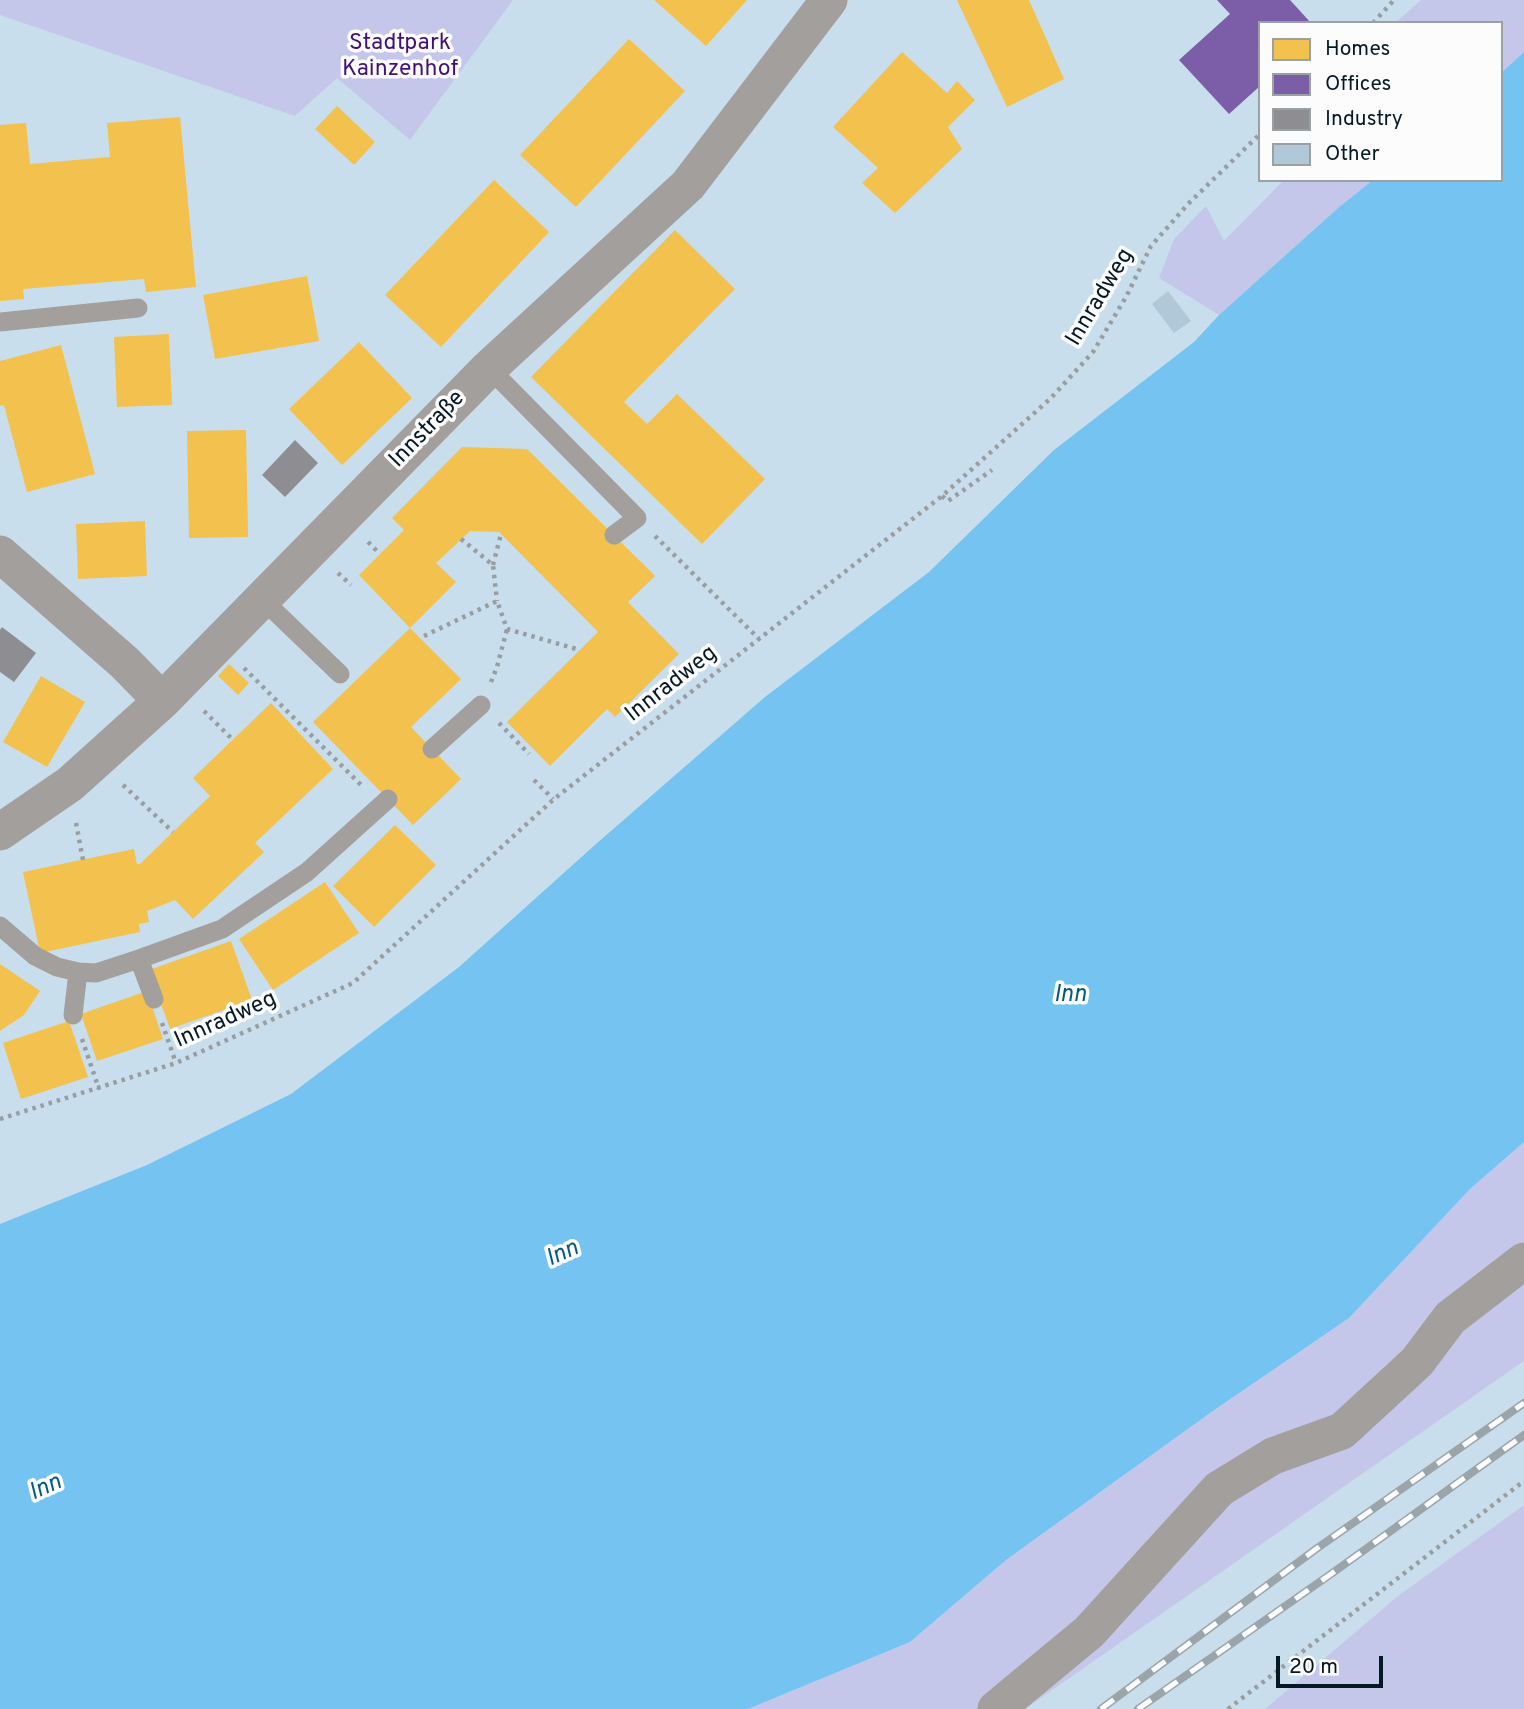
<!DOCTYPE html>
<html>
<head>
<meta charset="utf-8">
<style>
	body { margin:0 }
	#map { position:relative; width:1524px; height:1709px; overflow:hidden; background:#c9deec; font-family:Overpass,sans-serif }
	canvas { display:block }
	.legend { position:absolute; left:1258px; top:21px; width:245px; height:161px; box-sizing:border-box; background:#fcfcfc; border:2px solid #99a1a5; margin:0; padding:9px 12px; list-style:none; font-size:21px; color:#051823 }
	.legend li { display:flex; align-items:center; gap:14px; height:35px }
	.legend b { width:35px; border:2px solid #99a1a5 }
	.scale { position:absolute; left:1276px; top:1656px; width:107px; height:32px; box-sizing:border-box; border:4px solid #051823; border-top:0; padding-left:9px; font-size:21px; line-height:24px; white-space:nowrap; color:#051823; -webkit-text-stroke:5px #fcfcfc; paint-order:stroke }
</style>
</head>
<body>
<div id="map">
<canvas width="1524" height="1709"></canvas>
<ul class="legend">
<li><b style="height:19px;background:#f2c14e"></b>Homes</li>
<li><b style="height:19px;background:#7b5ea7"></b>Offices</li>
<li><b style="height:19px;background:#8d8d92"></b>Industry</li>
<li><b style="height:19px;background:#b0c8d7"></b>Other</li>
</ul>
<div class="scale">20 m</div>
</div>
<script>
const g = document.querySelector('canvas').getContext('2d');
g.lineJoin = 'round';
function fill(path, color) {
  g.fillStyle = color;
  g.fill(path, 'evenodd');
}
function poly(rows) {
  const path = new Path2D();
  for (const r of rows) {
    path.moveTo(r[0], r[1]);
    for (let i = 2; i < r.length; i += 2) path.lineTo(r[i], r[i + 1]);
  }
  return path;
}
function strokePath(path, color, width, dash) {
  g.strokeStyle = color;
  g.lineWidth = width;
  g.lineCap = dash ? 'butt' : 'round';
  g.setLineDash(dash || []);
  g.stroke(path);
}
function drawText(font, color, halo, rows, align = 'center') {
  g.font = font + ' Overpass,sans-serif';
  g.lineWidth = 7;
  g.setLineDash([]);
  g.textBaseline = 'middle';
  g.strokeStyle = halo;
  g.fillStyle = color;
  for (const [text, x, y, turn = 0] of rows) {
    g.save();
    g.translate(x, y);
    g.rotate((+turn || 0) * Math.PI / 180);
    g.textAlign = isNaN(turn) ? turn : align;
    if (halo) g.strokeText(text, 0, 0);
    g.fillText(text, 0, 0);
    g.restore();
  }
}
const green = poly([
	[0,0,513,0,410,140,337,78,295,116,0,15],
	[1421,0,1524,0,1524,52,1501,73,1501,23,1395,23],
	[1284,180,1373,180,1338,208,1219,315,1159,278,1174,239,1206,206,1224,241],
	[1524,1142,1524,1361,1025,1709,748,1709,910,1642,1006,1560,1210,1413,1349,1318,1470,1189],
	[1524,1505,1524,1709,1265,1709,1398,1596]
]);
const water = poly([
	[1524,52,1524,1142,1470,1189,1349,1318,1210,1413,1006,1560,910,1642,748,1709,0,1709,0,1224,147,1165,291,1094,459,967,596,844,765,697,929,572,1054,450,1194,342,1219,315,1338,208,1373,180,1501,180,1501,73]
]);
const homes = poly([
	[654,0,747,0,706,46],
	[957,0,1029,0,1064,79,1007,107],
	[629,39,685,91,576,207,520,155],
	[902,52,947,93,957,81,975,100,948,127,962,149,895,213,862,183,878,168,833,127],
	[337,106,375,142,354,165,315,129],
	[180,117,196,287,146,292,144,279,23,289,24,299,0,301,0,125,26,123,30,164,110,157,107,123],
	[494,180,549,232,441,347,385,295],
	[675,230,735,289,624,402,647,424,677,394,765,479,702,544,531,377],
	[307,276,319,341,215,359,203,295],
	[169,334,172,405,117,407,114,337],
	[359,342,412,398,342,465,289,409],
	[61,345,95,474,27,492,4,405,0,406,0,361],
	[246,430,248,537,189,538,187,431],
	[462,447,527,449,655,576,628,602,679,654,615,717,607,709,550,766,507,722,598,632,499,532,470,531,436,563,456,582,410,628,359,575,404,530,392,518],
	[145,521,147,576,78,579,76,524],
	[410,628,461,679,411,727,461,779,413,825,313,722],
	[229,664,249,683,238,695,218,676],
	[41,676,85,702,47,767,3,742],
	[271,703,333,769,255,843,264,852,193,919,175,900,147,911,149,922,139,924,140,932,40,953,23,872,134,849,137,864,140,864,210,796,193,778],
	[395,825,436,865,374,927,333,886],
	[325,882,359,933,273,990,239,939],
	[231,941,252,1000,170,1029,149,970],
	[0,964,40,991,24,1015,0,1031],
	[147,991,163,1039,97,1061,81,1014],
	[69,1021,88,1077,21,1099,3,1043]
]);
const offices = poly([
	[1217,0,1290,0,1311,23,1260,23,1260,86,1229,114,1179,60,1230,14]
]);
const industry = poly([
	[295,440,318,463,285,497,262,475],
	[2,627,36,653,14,682,0,672,0,630]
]);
const building = poly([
	[1168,291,1191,321,1174,333,1152,304]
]);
const path = poly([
	[1373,23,1394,0],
	[942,496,948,501,992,470],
	[655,536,759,639],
	[461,539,493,565,497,601],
	[368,542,380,554],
	[493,565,501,534],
	[338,573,351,585],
	[424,636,497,601,507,629,580,650],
	[244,668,362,786],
	[491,682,497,667,507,629],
	[204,711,233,740],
	[499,723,529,754],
	[534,780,553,799],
	[123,785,173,832],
	[76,823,83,860],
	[162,1023,176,1063],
	[82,1039,99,1089],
	[0,1119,176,1063,353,983,554,799,942,496,1051,398,1093,352,1126,297,1151,246,1188,204,1260,134],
	[1228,1709,1524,1481]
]);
const lane = poly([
	[0,322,138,308],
	[489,368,637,518,614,535],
	[262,599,340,674],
	[432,749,481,705],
	[0,926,35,956,57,967,78,972,96,973,139,959,222,929,307,872,388,799],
	[139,959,154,999],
	[73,1015,78,972]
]);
const street = poly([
	[0,554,125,663,162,701],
	[0,832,70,784,162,701,489,368,688,185,829,0],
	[996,1709,1089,1632,1219,1489,1273,1456,1342,1431,1417,1362,1450,1318,1524,1261]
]);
const rail = poly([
	[1101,1709,1316,1549,1524,1403],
	[1138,1709,1331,1574,1524,1435]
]);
const parkNames = [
	["Stadtpark",400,44],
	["Kainzenhof",400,70]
];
const streetNames = [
	["Innradweg",1101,298,-59],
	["Innstraße",428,430,-46],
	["Innradweg",672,685,-38],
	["Innradweg",226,1021,-24]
];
const waterNames = [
	["Inn",1070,996],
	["Inn",563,1255,-24],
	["Inn",46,1489,-24]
];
fill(green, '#c5c7ea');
fill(water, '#75c3f0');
fill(homes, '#f2c14e');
fill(offices, '#7b5ea7');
fill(industry, '#8d8d92');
fill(building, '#b0c8d7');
strokePath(path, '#9a9da0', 4.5, [3.5, 5]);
strokePath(lane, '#a29f9c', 19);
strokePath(street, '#a29f9c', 37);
strokePath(rail, '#9ba4a9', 8);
strokePath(rail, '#fcfcfc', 5, [16]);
drawText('23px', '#401278', '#fcfcfc', parkNames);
drawText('23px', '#051823', '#fcfcfc', streetNames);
drawText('italic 24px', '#04597f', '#fcfcfc', waterNames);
</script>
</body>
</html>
